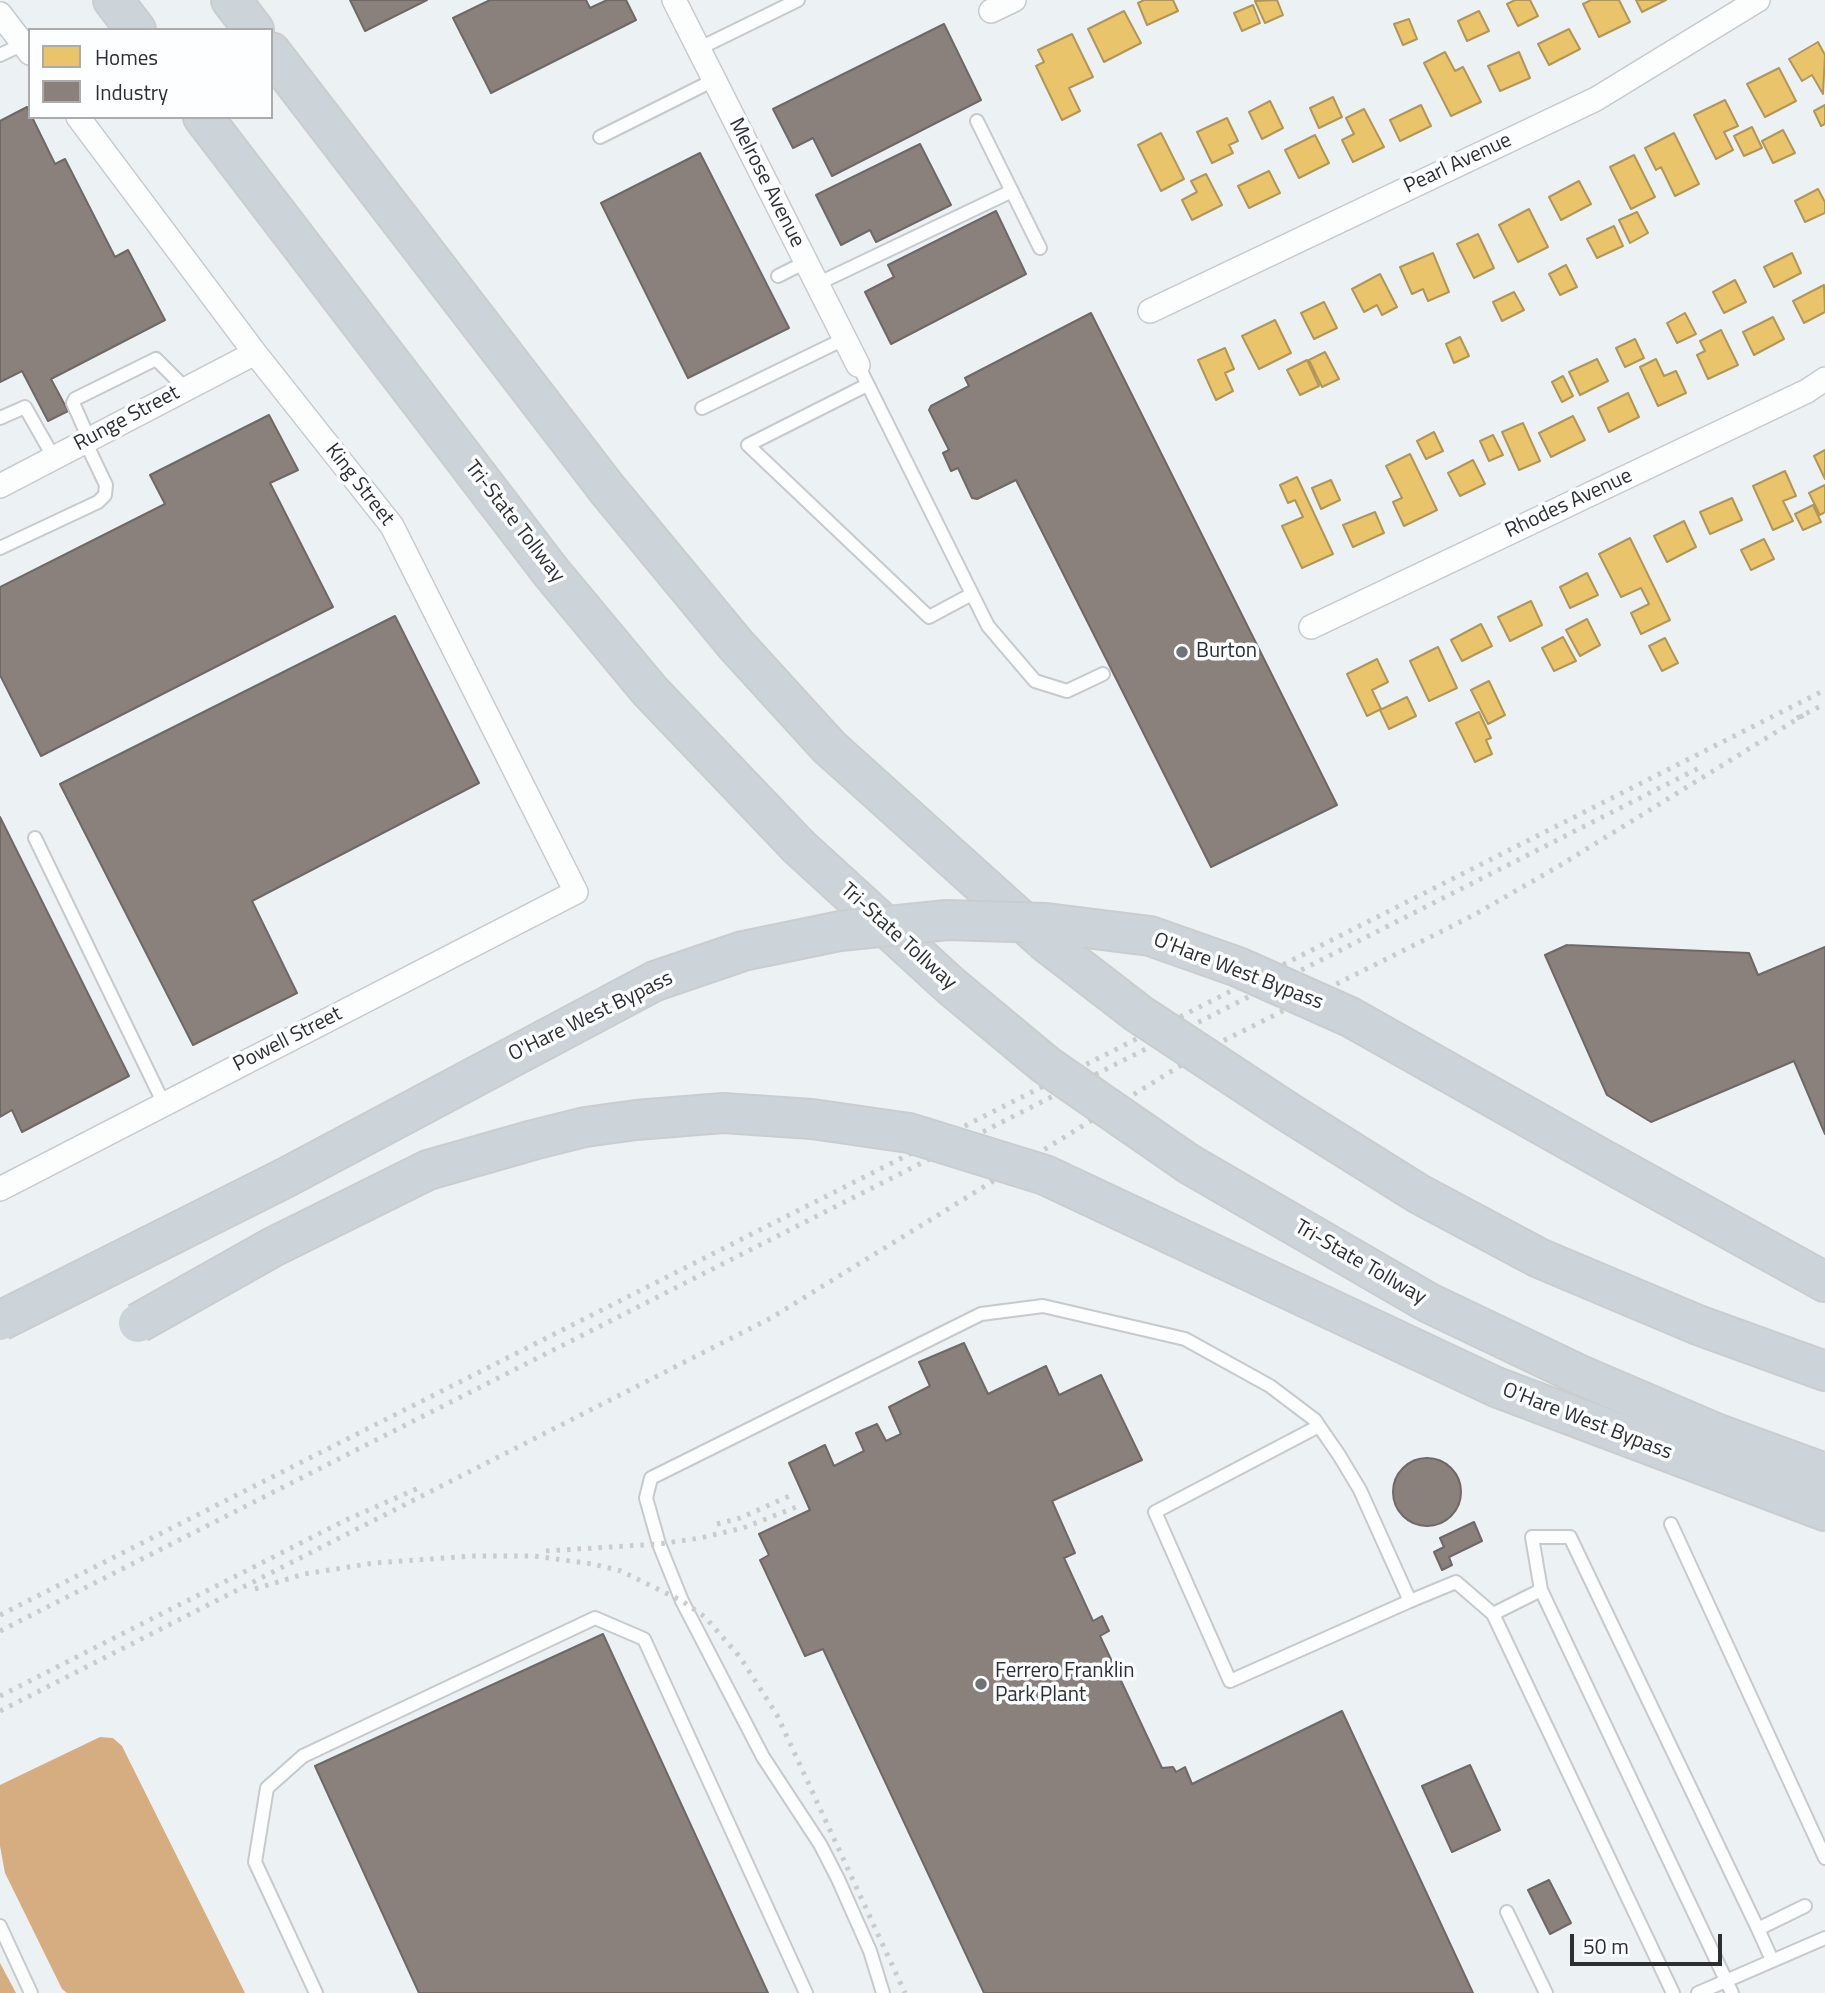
<!DOCTYPE html>
<html>
<head>
<meta charset="utf-8">
<style>
	body { margin:0 }
	#map { position:relative; width:1825px; height:1993px; overflow:hidden; background:#ecf1f4; font-family:"Titillium Web",sans-serif }
	canvas { display:block }
	.legend { position:absolute; left:28px; top:28px; width:245px; height:91px; box-sizing:border-box; background:#fcfeff; border:2px solid #a9abad; margin:0; padding:9px 12px; list-style:none; font-size:21px; color:#2c2f31 }
	.legend li { display:flex; align-items:center; gap:14px; height:35px }
	.legend b { width:35px; border:2px solid #a9abad }
	.scale { position:absolute; left:1570px; top:1934px; width:152px; height:32px; box-sizing:border-box; border:4px solid #2c2f31; border-top:0; padding-left:9px; font-size:21px; line-height:24px; white-space:nowrap; color:#2c2f31; -webkit-text-stroke:5px #fcfeff; paint-order:stroke }
</style>
</head>
<body>
<div id="map">
<canvas width="1825" height="1993"></canvas>
<ul class="legend">
<li><b style="height:19px;background:#e9c46a"></b>Homes</li>
<li><b style="height:19px;background:#8a817c"></b>Industry</li>
</ul>
<div class="scale">50 m</div>
</div>
<script>
const g = document.querySelector('canvas').getContext('2d');
g.lineJoin = 'round';
function fill(path, color) {
  g.fillStyle = color;
  g.fill(path, 'evenodd');
}
function poly(rows) {
  const path = new Path2D();
  for (const r of rows) {
    if (r.length === 3) {
      path.moveTo(r[0] + r[2], r[1]);
      path.arc(r[0], r[1], r[2], 0, 2 * Math.PI);
      continue;
    }
    path.moveTo(r[0], r[1]);
    for (let i = 2; i < r.length; i += 2) path.lineTo(r[i], r[i + 1]);
  }
  return path;
}
function strokePath(path, color, width, dash) {
  g.strokeStyle = color;
  g.lineWidth = width;
  g.lineCap = dash ? 'butt' : 'round';
  g.setLineDash(dash || []);
  g.stroke(path);
}
function drawText(font, color, halo, rows, align = 'center') {
  g.font = font + ' "Titillium Web",sans-serif';
  g.lineWidth = 7;
  g.setLineDash([]);
  g.textBaseline = 'middle';
  g.strokeStyle = halo;
  g.fillStyle = color;
  for (const [text, x, y, turn = 0] of rows) {
    g.save();
    g.translate(x, y);
    g.rotate((+turn || 0) * Math.PI / 180);
    g.textAlign = isNaN(turn) ? turn : align;
    if (halo) g.strokeText(text, 0, 0);
    g.fillText(text, 0, 0);
    g.restore();
  }
}
const water = poly([
	[100,1737,113,1738,122,1746,245,1993,67,1993,62,1989,5,1873,0,1846,0,1785],
	[0,1963,16,1993,0,1993]
]);
const homes = poly([
	[1144,0,1173,0,1178,11,1147,25,1138,3,1144,0],
	[1277,0,1283,15,1265,23,1255,1,1277,0],
	[1515,0,1530,0,1538,16,1518,26,1507,4,1515,0],
	[1591,0,1619,0,1630,22,1599,37,1583,4,1591,0],
	[1636,0,1666,0,1642,12,1636,0],
	[1253,5,1260,23,1242,31,1234,13,1253,5],
	[1124,11,1141,43,1104,62,1088,29,1124,11],
	[1479,11,1489,31,1467,41,1458,21,1479,11],
	[1409,19,1417,39,1403,45,1394,24,1409,19],
	[1569,29,1580,49,1549,65,1538,44,1569,29],
	[1072,34,1093,77,1069,88,1080,111,1062,120,1036,66,1044,62,1038,50,1072,34],
	[1818,42,1825,55,1823,94,1812,75,1802,81,1789,59,1818,42],
	[1445,52,1455,71,1463,67,1481,102,1451,116,1424,63,1445,52],
	[1519,52,1530,78,1500,91,1488,66,1519,52],
	[1779,68,1796,101,1765,117,1747,84,1779,68],
	[1333,97,1342,117,1319,128,1310,108,1333,97],
	[1725,100,1738,126,1724,132,1733,150,1716,159,1694,115,1725,100],
	[1270,101,1283,128,1262,139,1249,112,1270,101],
	[1421,105,1431,126,1400,141,1390,120,1421,105],
	[1825,105,1825,124,1821,126,1814,111,1825,105],
	[1364,109,1384,147,1353,162,1342,140,1354,134,1346,118,1364,109],
	[1227,118,1238,141,1229,145,1233,153,1212,163,1197,132,1227,118],
	[1752,127,1762,148,1744,156,1734,136,1752,127],
	[1783,130,1795,153,1773,163,1762,141,1783,130],
	[1161,133,1184,179,1161,191,1138,145,1161,133],
	[1674,133,1699,184,1675,196,1661,167,1656,170,1645,148,1674,133],
	[1315,135,1329,163,1299,178,1285,150,1315,135],
	[1634,155,1655,197,1631,209,1610,167,1634,155],
	[1269,171,1280,193,1249,208,1238,186,1269,171],
	[1206,174,1222,205,1192,220,1182,200,1197,192,1191,181,1206,174],
	[1579,181,1591,204,1561,220,1549,197,1579,181],
	[1818,189,1825,202,1825,213,1805,222,1795,201,1818,189],
	[1529,209,1548,247,1518,262,1499,225,1529,209],
	[1637,212,1648,233,1630,243,1619,220,1637,212],
	[1614,226,1623,246,1597,258,1587,239,1614,226],
	[1478,234,1494,268,1474,278,1457,244,1478,234],
	[1433,253,1449,292,1428,301,1423,289,1412,294,1400,267,1433,253],
	[1792,253,1801,273,1774,287,1764,267,1792,253],
	[1566,265,1577,287,1560,295,1549,274,1566,265],
	[1380,274,1397,307,1382,315,1377,305,1364,312,1352,289,1380,274],
	[1735,280,1746,302,1724,313,1713,292,1735,280],
	[1824,285,1825,312,1804,323,1793,301,1824,285],
	[1514,292,1524,310,1502,321,1493,302,1514,292],
	[1324,302,1337,328,1314,339,1301,313,1324,302],
	[1685,313,1696,334,1677,343,1667,323,1685,313],
	[1773,317,1784,339,1754,355,1743,332,1773,317],
	[1275,320,1291,353,1259,369,1242,336,1275,320],
	[1721,330,1738,365,1708,379,1697,355,1705,351,1700,341,1721,330],
	[1460,337,1469,356,1454,363,1446,344,1460,337],
	[1635,339,1644,358,1625,367,1616,348,1635,339],
	[1225,348,1234,369,1225,373,1233,391,1216,400,1198,360,1225,348],
	[1325,352,1339,379,1322,387,1309,360,1325,352],
	[1597,359,1608,381,1580,395,1569,372,1597,359],
	[1656,359,1664,376,1676,371,1686,393,1658,406,1640,367,1656,359],
	[1307,360,1319,386,1300,395,1287,370,1307,360],
	[1563,376,1573,396,1562,402,1552,382,1563,376],
	[1628,393,1639,417,1609,432,1598,408,1628,393],
	[1573,416,1585,440,1551,457,1539,433,1573,416],
	[1523,423,1540,461,1519,470,1502,432,1523,423],
	[1434,432,1443,451,1426,459,1417,441,1434,432],
	[1493,435,1503,455,1489,461,1480,441,1493,435],
	[1825,450,1825,479,1814,456,1825,450],
	[1410,454,1437,510,1404,526,1393,502,1402,498,1386,466,1410,454],
	[1473,460,1485,484,1460,496,1448,473,1473,460],
	[1785,471,1796,496,1783,501,1793,521,1773,530,1753,486,1785,471],
	[1297,477,1333,554,1302,568,1282,526,1303,517,1295,500,1288,503,1280,485,1297,477],
	[1331,480,1340,500,1321,509,1312,488,1331,480],
	[1825,485,1825,512,1820,515,1809,493,1825,485],
	[1732,498,1742,520,1710,534,1700,512,1732,498],
	[1813,505,1821,522,1803,530,1795,514,1813,505],
	[1375,512,1384,533,1353,547,1343,525,1375,512],
	[1684,521,1696,547,1667,562,1654,536,1684,521],
	[1630,538,1670,620,1641,634,1631,613,1649,604,1641,588,1621,597,1599,554,1630,538],
	[1764,539,1774,559,1751,570,1741,550,1764,539],
	[1587,573,1598,595,1570,608,1560,587,1587,573],
	[1531,601,1542,625,1510,641,1498,617,1531,601],
	[1587,619,1600,645,1580,656,1566,630,1587,619],
	[1481,624,1492,646,1462,661,1451,640,1481,624],
	[1563,637,1576,661,1554,671,1542,648,1563,637],
	[1665,638,1678,663,1662,671,1649,646,1665,638],
	[1438,647,1457,688,1429,701,1410,661,1438,647],
	[1377,659,1388,682,1372,690,1381,709,1367,716,1347,674,1377,659],
	[1489,681,1505,715,1488,724,1471,690,1489,681],
	[1407,697,1416,716,1389,729,1380,710,1407,697],
	[1479,712,1491,738,1486,740,1492,754,1475,762,1456,723,1479,712]
]);
const industry = poly([
	[350,0,427,0,365,31,350,0],
	[490,0,586,0,590,8,607,0,626,0,636,20,491,93,453,18,490,0],
	[944,24,981,100,832,176,813,138,793,148,773,109,944,24],
	[27,107,55,164,65,159,115,257,128,250,165,320,51,379,68,411,48,421,22,371,0,382,0,121,27,107],
	[920,144,951,205,876,242,870,230,841,245,816,195,920,144],
	[700,153,789,328,688,378,601,203,700,153],
	[996,211,1026,274,891,344,865,292,894,277,888,265,996,211],
	[1091,313,1337,805,1211,867,1016,480,977,499,972,498,958,468,951,471,943,453,949,450,929,410,931,406,969,386,965,378,1091,313],
	[269,415,298,470,270,483,333,607,41,756,0,675,0,587,165,504,150,475,269,415],
	[395,616,479,783,252,901,297,993,193,1045,60,784,395,616],
	[0,817,129,1076,22,1132,12,1110,0,1117,0,817],
	[1567,945,1749,953,1758,975,1825,947,1825,1134,1794,1061,1651,1122,1607,1095,1545,955,1567,945],
	[964,1343,988,1394,1046,1366,1059,1395,1101,1375,1142,1460,1052,1501,1075,1553,1064,1558,1093,1621,1102,1616,1109,1631,1100,1636,1162,1768,1173,1767,1176,1772,1185,1767,1192,1784,1342,1711,1473,1993,984,1993,823,1649,805,1656,760,1560,769,1555,759,1534,810,1510,789,1463,825,1445,834,1466,864,1451,856,1433,877,1424,886,1441,901,1434,889,1407,930,1386,919,1362,964,1343],
	[1427,1492,34],
	[1474,1522,1482,1541,1449,1557,1452,1565,1442,1570,1434,1552,1444,1547,1440,1538,1474,1522],
	[603,1634,768,1993,419,1993,315,1766,603,1634],
	[1470,1765,1500,1830,1452,1852,1422,1786,1470,1765],
	[1549,1880,1571,1923,1550,1934,1528,1890,1549,1880]
]);
const lane = poly([
	[698,49,798,0],
	[0,55,23,44],
	[977,121,1040,248],
	[600,137,714,80],
	[778,276,806,262],
	[817,284,1012,191],
	[858,365,988,626,1035,681,1067,691,1103,674],
	[867,385,748,445,929,617,972,594],
	[702,408,844,339],
	[0,418,25,407,54,458],
	[89,439,73,403,75,399,156,359,186,389],
	[0,548,98,502,105,495,106,485,85,441],
	[35,838,164,1104],
	[1671,1524,1825,1858],
	[1410,1601,1456,1582,1493,1614,1673,1993],
	[1493,1614,1541,1590],
	[1507,1912,1546,1993],
	[0,1926,31,1993],
	[1758,1929,1772,1960],
	[316,1993,255,1862,267,1788,303,1756,595,1618,644,1639,806,1993],
	[883,1993,870,1951,838,1879,820,1844,763,1757,682,1601,659,1544,646,1498,651,1478,981,1314,1043,1306,1185,1339,1270,1386,1315,1420,1319,1426,1339,1455,1360,1490,1410,1601,1230,1681,1155,1512,1319,1426],
	[1698,1993,1825,1938],
	[1732,1993,1541,1590,1532,1537,1570,1537,1758,1929,1805,1906]
]);
const street = poly([
	[674,0,858,365],
	[991,11,1014,0],
	[0,14,30,53],
	[1150,311,1596,99,1758,0],
	[0,486,255,353],
	[1311,627,1807,391,1825,379],
	[0,1189,576,892,392,526,255,353,78,117]
]);
const highway = poly([
	[113,0,136,30],
	[231,0,254,30],
	[271,52,607,489,736,645,829,747,1041,938],
	[203,117,551,572,650,691,799,847,951,986],
	[1288,1112,1419,1194,1539,1258,1698,1325,1825,1371],
	[1189,1164,1429,1303,1580,1375,1718,1434,1825,1473],
	[1611,1164,1825,1282],
	[1177,1237,1496,1387,1825,1511]
]);
const rail = poly([
	[1797,718,1825,704],
	[717,1524,740,1518,794,1494],
	[546,1551,659,1544,700,1538,743,1528,799,1506],
	[255,1589,304,1574,374,1563,472,1556,534,1556,593,1564,621,1571,682,1601,705,1617,740,1657,777,1715,905,1993],
	[0,1615,1825,690],
	[0,1631,1701,767],
	[0,1696,346,1520,423,1486],
	[0,1711,771,1318,1209,1048,1472,916,1559,866,1807,713]
]);
const highwayBridge = poly([
	[1043,940,1139,1014,1288,1112],
	[951,986,1046,1065,1189,1164],
	[0,1321,285,1178,655,981,743,951,840,931,947,920,1046,923,1150,936,1238,967,1350,1017,1611,1164],
	[138,1323,273,1247,428,1170,533,1140,585,1127,636,1120,723,1113,812,1119,909,1133,1045,1175,1177,1237]
]);
const markers = [
	[1182,652,7,"#6f7375"],
	[981,1684,7,"#6f7375"]
];
const streetNames = [
	["Pearl Avenue",1458,164,-25],
	["Melrose Avenue",766,183,63],
	["Runge Street",127,419,-28],
	["King Street",359,485,52],
	["Rhodes Avenue",1569,504,-25],
	["Tri-State Tollway",514,522,52],
	["Tri-State Tollway",898,937,42],
	["O'Hare West Bypass",1238,972,21],
	["O'Hare West Bypass",591,1017,-26],
	["Powell Street",288,1040,-27],
	["Tri-State Tollway",1360,1263,30],
	["O'Hare West Bypass",1587,1422,21]
];
const poiNames = [
	["Burton",1196,652],
	["Ferrero Franklin",995,1672],
	["Park Plant",995,1696]
];
fill(water, '#d6ad80');
fill(homes, '#e9c46a');
strokePath(homes, '#b09759', 2);
fill(industry, '#8a817c');
strokePath(industry, '#6e6866', 2);
strokePath(lane, '#c7cacc', 16);
strokePath(street, '#c7cacc', 26);
strokePath(highway, '#cacdce', 42);
strokePath(lane, '#fcfdfd', 12);
strokePath(street, '#fcfdfd', 23);
strokePath(highway, '#ccd4da', 38);
strokePath(rail, '#cacccc', 5, [3.5, 7]);
strokePath(highwayBridge, '#cacdce', 42, []);
strokePath(highwayBridge, '#ccd4da', 38);
for (const [x, y, r, color] of markers) {
  const dot = new Path2D();
  dot.arc(x, y, r, 0, 2 * Math.PI);
  g.fillStyle = color;
  g.fill(dot);
  strokePath(dot, '#fcfeff', 2.5);
}
drawText('21px', '#2c2f31', '#fcfeff', streetNames);
drawText('21px', '#2c2f31', '#fcfeff', poiNames, 'left');
</script>
</body>
</html>
